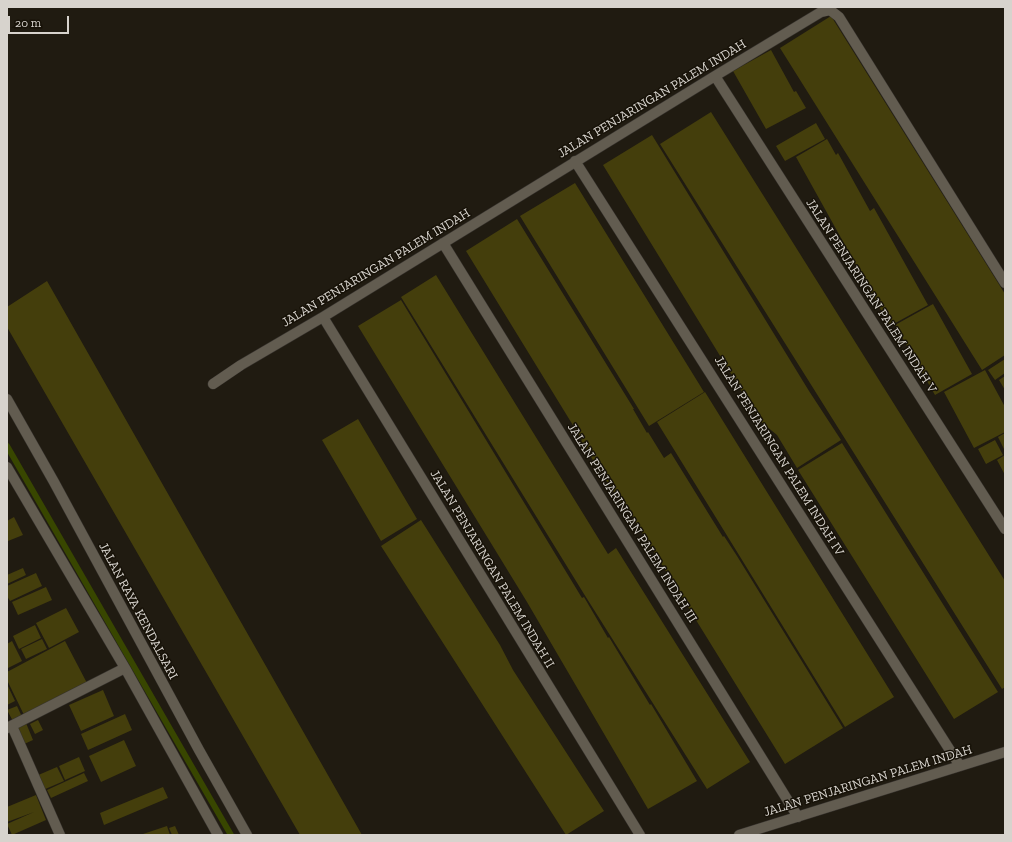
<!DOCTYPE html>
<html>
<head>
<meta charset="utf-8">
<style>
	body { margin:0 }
	#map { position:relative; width:1012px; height:842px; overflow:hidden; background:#201b11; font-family:"Zilla Slab",serif }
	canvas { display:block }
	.frame { position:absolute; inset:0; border:8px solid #d7d3cd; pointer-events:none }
	.scale { position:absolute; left:8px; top:16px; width:61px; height:18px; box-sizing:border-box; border:2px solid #d7d3cd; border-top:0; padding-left:5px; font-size:12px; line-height:14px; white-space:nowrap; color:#d7d3cd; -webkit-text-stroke:3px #171208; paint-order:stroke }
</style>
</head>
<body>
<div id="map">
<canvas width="1012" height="842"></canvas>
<div class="frame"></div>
<div class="scale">20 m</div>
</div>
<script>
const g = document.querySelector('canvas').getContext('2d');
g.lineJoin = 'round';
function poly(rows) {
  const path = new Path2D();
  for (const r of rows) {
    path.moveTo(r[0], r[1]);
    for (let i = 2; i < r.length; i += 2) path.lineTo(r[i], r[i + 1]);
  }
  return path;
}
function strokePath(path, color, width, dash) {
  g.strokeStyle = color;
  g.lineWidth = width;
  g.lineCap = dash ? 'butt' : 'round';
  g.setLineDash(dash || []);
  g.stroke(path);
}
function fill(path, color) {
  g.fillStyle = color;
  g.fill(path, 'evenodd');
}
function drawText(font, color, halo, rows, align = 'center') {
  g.font = font + ' "Zilla Slab",serif';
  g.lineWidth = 3;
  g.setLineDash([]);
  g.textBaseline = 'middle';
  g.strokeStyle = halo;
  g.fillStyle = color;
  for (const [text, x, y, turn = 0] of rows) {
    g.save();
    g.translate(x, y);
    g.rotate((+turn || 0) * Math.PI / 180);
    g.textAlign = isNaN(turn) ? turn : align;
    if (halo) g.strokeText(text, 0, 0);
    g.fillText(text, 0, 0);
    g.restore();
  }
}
const stream = poly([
	[7,446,231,835]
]);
const building = poly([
	[831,16,1005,294,1005,355,982,370,780,48],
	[771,50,794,92,796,91,806,108,766,129,733,71],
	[711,112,1005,581,1005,687,1002,689,660,144],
	[816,123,825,139,785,161,776,146],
	[652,135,809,391,841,440,797,468,777,435,760,421,603,165],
	[827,139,836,155,838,153,870,211,874,208,928,305,890,326,796,157],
	[575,183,704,392,649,426,520,216],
	[517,219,634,409,633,409,647,433,648,432,664,458,671,453,723,537,724,536,737,556,843,728,785,764,628,510,626,511,596,465,581,441,582,440,466,251],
	[436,275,608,554,616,548,750,762,707,789,584,594,401,297],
	[47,281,362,835,300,835,7,327,7,307],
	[401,300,582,598,584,597,608,638,609,637,650,705,651,704,697,781,648,809,527,602,358,326],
	[933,304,972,374,935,395,895,325],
	[1005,359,1005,373,995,380,988,370],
	[985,370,1005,407,1005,432,974,448,944,392],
	[1005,376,1005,390,999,380],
	[705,392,894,697,845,727,657,422],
	[358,419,417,519,381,541,322,440],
	[1005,433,1005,451,998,437],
	[995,440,1003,455,986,464,978,449],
	[842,443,998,692,954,719,798,470],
	[1005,455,1005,475,997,460],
	[14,517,23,535,8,541,7,539,7,521],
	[421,520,500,645,513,670,604,811,566,835,381,546],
	[23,568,26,575,7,584,7,575],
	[36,573,42,586,10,601,7,596,7,586],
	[46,587,52,600,18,615,12,602],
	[66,608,79,632,49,648,36,623],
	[35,625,41,638,19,649,13,636],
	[42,639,47,649,26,659,21,649],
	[12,641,22,661,8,668,7,665,7,644],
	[65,641,88,685,25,717,7,680,7,672],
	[7,684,15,701,7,705],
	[103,690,114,716,81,731,69,705],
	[17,706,23,719,14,723,7,710],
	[125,714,132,730,88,750,81,734],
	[38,720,43,730,35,734,30,724],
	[26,723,33,740,22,745,14,728],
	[124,740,136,766,101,782,89,756],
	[79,757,85,771,65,780,59,766],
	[57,767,64,781,43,790,36,776],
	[84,773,88,781,51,798,47,790],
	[163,787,168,798,104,825,100,813],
	[36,795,46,820,12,835,7,824,34,812,7,822,7,807],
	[167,826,170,835,140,835],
	[175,826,179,835,172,835,169,828]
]);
const minor = poly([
	[715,76,1005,529],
	[575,161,960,766],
	[443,243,798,817],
	[323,317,640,835],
	[213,384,241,365,323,317,715,76,821,12,830,10,839,17,1005,283],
	[7,399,54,482,199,750,247,835],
	[7,467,125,668,218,835],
	[12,726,60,835],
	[7,728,125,668],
	[739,835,1005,752]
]);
const streetNames = [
	["JALAN PENJARINGAN PALEM INDAH",652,99,-31],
	["JALAN PENJARINGAN PALEM INDAH",376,268,-31],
	["JALAN PENJARINGAN PALEM INDAH V",871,296,57],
	["JALAN PENJARINGAN PALEM INDAH IV",779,456,58],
	["JALAN PENJARINGAN PALEM INDAH III",632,523,58],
	["JALAN PENJARINGAN PALEM INDAH II",492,569,59],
	["JALAN RAYA KENDALSARI",138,611,62],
	["JALAN PENJARINGAN PALEM INDAH",868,781,-17]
];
strokePath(stream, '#384600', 6);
fill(building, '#443e0c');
strokePath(minor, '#37332e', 11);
strokePath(minor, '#625c50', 10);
drawText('13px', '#d7d3cd', '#171208', streetNames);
</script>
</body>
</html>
